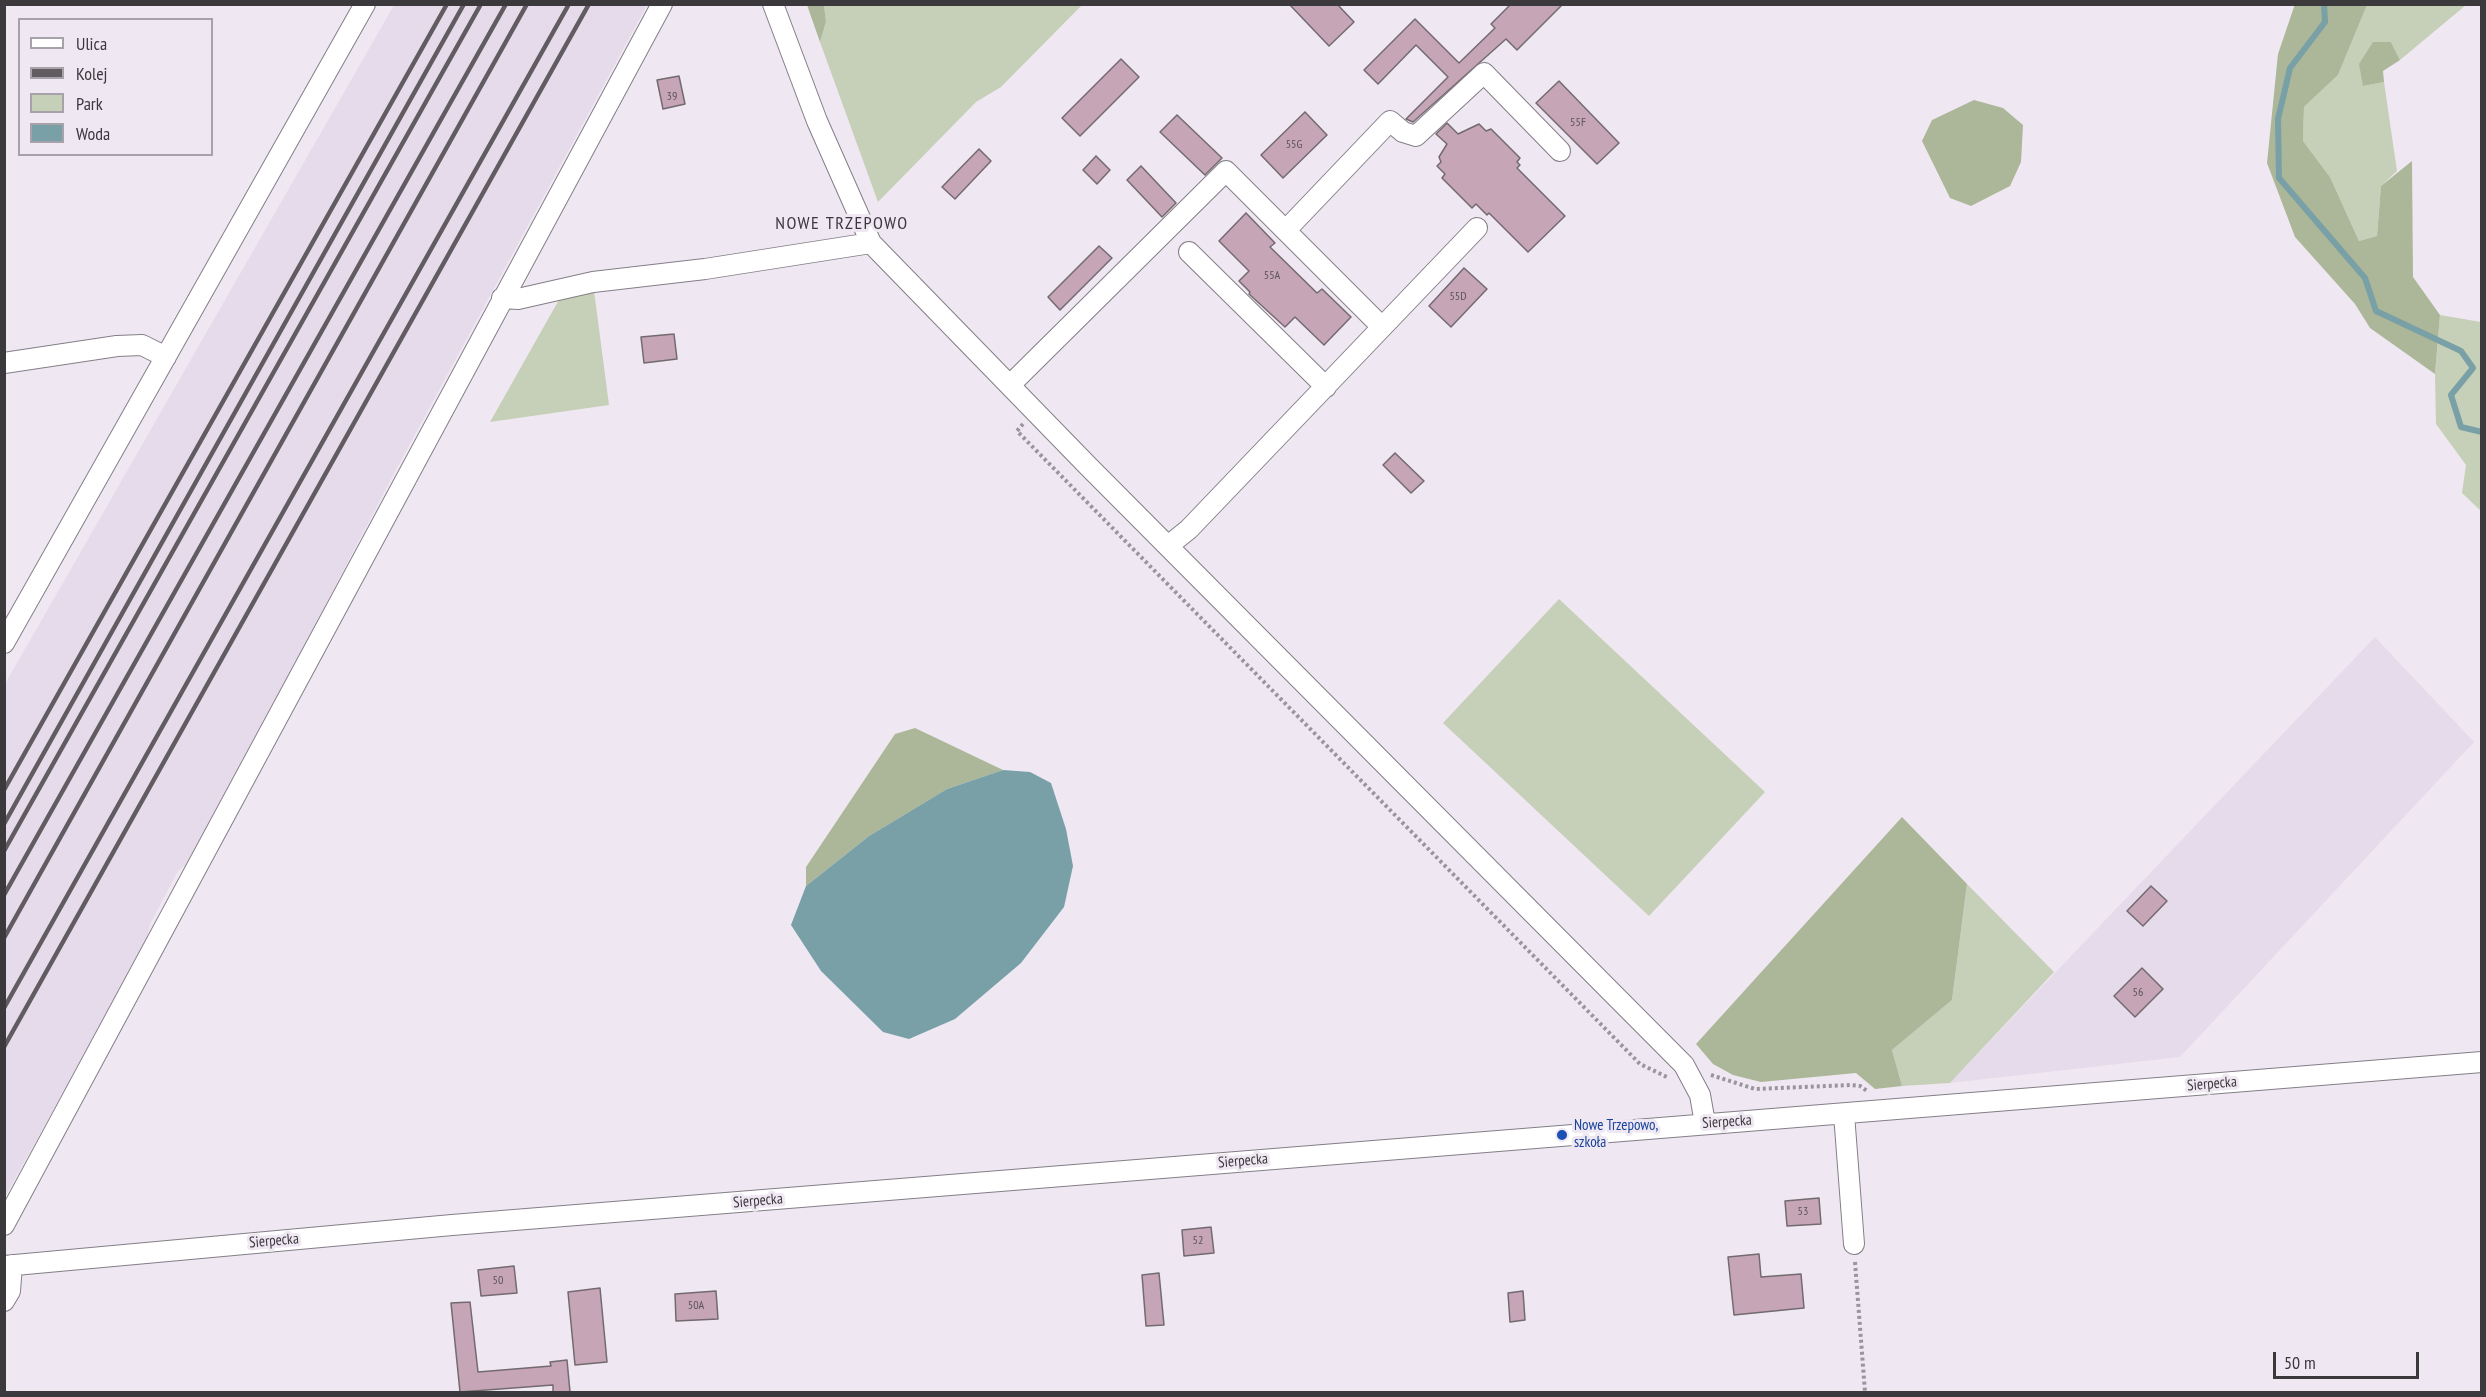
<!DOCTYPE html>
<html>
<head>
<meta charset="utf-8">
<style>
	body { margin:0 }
	#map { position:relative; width:2486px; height:1397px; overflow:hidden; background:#efe8f2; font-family:"PT Sans Narrow",sans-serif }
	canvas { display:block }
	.frame { position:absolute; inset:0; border:6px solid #3c393d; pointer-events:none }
	.legend { position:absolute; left:18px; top:18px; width:195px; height:138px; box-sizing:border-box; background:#efe8f2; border:2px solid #a7a2aa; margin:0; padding:8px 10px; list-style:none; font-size:18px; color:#3c393d }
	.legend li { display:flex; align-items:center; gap:12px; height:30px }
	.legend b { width:30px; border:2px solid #a7a2aa }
	.scale { position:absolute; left:2273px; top:1352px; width:146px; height:27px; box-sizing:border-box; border:3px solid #3c393d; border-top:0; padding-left:8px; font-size:18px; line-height:21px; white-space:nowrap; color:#3c393d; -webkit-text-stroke:4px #efe8f2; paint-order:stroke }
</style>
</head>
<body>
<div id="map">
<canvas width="2486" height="1397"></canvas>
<div class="frame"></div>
<ul class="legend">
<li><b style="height:8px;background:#fff"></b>Ulica</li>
<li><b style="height:8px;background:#605c61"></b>Kolej</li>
<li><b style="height:16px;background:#c6cfb7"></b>Park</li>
<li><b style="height:16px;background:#78a0a6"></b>Woda</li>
</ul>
<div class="scale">50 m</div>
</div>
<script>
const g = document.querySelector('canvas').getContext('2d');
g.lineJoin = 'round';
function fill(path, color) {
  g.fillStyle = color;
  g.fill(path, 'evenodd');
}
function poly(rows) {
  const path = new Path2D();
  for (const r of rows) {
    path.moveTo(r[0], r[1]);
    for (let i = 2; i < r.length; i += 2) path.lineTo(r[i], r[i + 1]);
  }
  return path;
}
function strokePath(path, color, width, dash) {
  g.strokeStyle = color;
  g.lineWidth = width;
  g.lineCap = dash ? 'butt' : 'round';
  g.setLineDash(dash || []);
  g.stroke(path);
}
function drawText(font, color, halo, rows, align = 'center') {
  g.font = font + ' "PT Sans Narrow",sans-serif';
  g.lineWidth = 6;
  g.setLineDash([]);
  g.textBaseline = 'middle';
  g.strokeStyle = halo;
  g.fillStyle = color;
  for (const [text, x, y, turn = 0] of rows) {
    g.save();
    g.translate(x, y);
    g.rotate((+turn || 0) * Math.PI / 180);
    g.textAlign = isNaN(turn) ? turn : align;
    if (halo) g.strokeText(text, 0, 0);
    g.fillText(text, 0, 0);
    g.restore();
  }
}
const built = poly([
	[394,5,647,5,398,466,192,860,178,871,150,924,146,942,5,1197,5,684],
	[2375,637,2474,742,2180,1057,1950,1083]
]);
const green = poly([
	[824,5,1082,5,1001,87,976,102,878,202,820,42,826,22],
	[2367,5,2466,5,2400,60,2391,42,2363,86,2384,82,2397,171,2381,186,2377,236,2359,241,2330,177,2303,141,2304,107,2338,75],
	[594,291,609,405,490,422,560,298],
	[2440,315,2481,322,2481,511,2462,493,2466,465,2436,424,2435,374],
	[1559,599,1765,792,1649,916,1443,723],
	[1967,884,2054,972,1950,1083,1902,1086,1892,1050,1952,1000]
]);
const forest = poly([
	[2295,4,2367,5,2338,75,2304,107,2303,141,2330,177,2359,241,2377,236,2381,186,2412,161,2413,277,2440,315,2435,374,2370,328,2355,304,2295,237,2267,163,2278,54],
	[807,5,824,5,826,22,820,42],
	[2373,42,2391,42,2400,60,2383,71,2384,82,2363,86,2359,64],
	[1974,100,2003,108,2023,125,2021,162,2010,186,1971,206,1950,198,1922,141,1932,120],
	[915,728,1003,770,947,789,869,836,806,886,806,867,895,734],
	[1902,817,1967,884,1952,1000,1892,1050,1902,1086,1875,1089,1856,1073,1761,1082,1733,1075,1713,1064,1696,1044]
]);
const water = poly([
	[1003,770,1030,772,1051,783,1066,829,1073,866,1064,907,1021,963,955,1019,909,1039,883,1032,821,971,791,925,806,886,869,836,947,789]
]);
const stream = poly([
	[2324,4,2325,22,2290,68,2278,119,2279,178,2365,278,2376,311,2461,351,2473,368,2451,395,2461,427,2482,432]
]);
const building = poly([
	[1289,4,1337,4,1354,22,1329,46,1289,4],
	[1511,4,1563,4,1517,50,1506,39,1413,122,1406,119,1448,77,1416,45,1378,84,1364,70,1415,19,1459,63,1495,28,1491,24,1511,4],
	[1121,59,1139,77,1080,136,1062,118,1121,59],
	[679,76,685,104,663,109,657,80,679,76],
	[1559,81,1619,143,1597,164,1536,103,1559,81],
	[1305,112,1327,135,1283,178,1261,155,1305,112],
	[1177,115,1222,158,1205,175,1160,132,1177,115],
	[1447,123,1458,134,1479,124,1486,131,1491,129,1520,158,1517,162,1520,165,1517,168,1565,216,1528,252,1489,213,1487,215,1476,204,1472,208,1442,178,1445,174,1437,166,1441,162,1439,157,1447,144,1436,134,1447,123],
	[979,149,991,161,955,199,942,187,979,149],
	[1096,156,1110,170,1097,184,1083,170,1096,156],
	[1141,166,1176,203,1162,217,1127,180,1141,166],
	[1246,213,1275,243,1270,247,1317,293,1322,289,1351,317,1324,345,1295,317,1285,327,1249,294,1250,292,1239,281,1249,271,1219,241,1246,213],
	[1099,246,1112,258,1060,310,1048,297,1099,246],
	[1464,268,1487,289,1451,327,1429,306,1464,268],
	[674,334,677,359,644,363,641,337,674,334],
	[1395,453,1424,481,1411,493,1383,465,1395,453],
	[2151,886,2167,901,2143,926,2127,911,2151,886],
	[2142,968,2163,989,2135,1017,2114,996,2142,968],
	[1819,1198,1821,1224,1787,1226,1785,1201,1819,1198],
	[1211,1227,1214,1253,1184,1256,1182,1230,1211,1227],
	[1759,1254,1761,1277,1801,1274,1804,1308,1734,1315,1728,1257,1759,1254],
	[514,1266,517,1293,481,1296,478,1270,514,1266],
	[1159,1273,1164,1325,1146,1326,1142,1275,1159,1273],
	[600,1288,607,1362,575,1365,568,1292,600,1288],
	[716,1291,718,1319,676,1321,675,1294,716,1291],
	[1523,1291,1525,1320,1510,1322,1508,1293,1523,1291],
	[470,1302,478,1372,551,1366,550,1362,567,1360,570,1392,553,1392,553,1385,460,1392,451,1303,470,1302]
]);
const path = poly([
	[1023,424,1017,431,1640,1064,1669,1078],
	[1711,1075,1755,1089,1850,1085,1860,1086,1867,1091],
	[1855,1262,1865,1392]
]);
const minor = poly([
	[773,4,817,121,871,243,1089,467,1684,1065,1700,1095,1705,1123],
	[1286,230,1390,121,1403,132,1416,136,1484,73,1560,151],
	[1189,252,1326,387],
	[502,298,518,299,593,282,705,269,871,243],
	[4,363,117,346,142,345,166,357],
	[1010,385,1226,171,1382,327],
	[1168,546,1189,529,1477,228],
	[4,643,365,4],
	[1844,1114,1854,1244],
	[4,1225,662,4],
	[4,1266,452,1225,2482,1062],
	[4,1301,10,1291,12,1265]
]);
const rail = poly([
	[4,790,447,4],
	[4,824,464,4],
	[4,851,481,4],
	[4,895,506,4],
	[4,938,527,4],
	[4,1008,569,4],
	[4,1047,589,4]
]);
const markers = [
	[1562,1135,6,"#1a4fb4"]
];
const numberNames = [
	["39",672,97],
	["55F",1578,123],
	["55G",1294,145],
	["55A",1272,276],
	["55D",1458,297],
	["56",2138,993],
	["53",1803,1212],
	["52",1198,1241],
	["50",498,1281],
	["50A",696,1306]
];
const streetNames = [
	["Sierpecka",2212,1084,-5],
	["Sierpecka",1727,1122,-4],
	["Sierpecka",1243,1161,-5],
	["Sierpecka",758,1201,-5],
	["Sierpecka",274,1241,-5]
];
const transitNames = [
	["Nowe Trzepowo,",1574,1126],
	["szkoła",1574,1143]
];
const quarterNames = [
	["NOWE TRZEPOWO",842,224]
];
fill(built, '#e6dbea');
fill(green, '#c6cfb7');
fill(forest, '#abb798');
fill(water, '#78a0a6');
strokePath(stream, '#78a0a6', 6);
fill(building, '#c5a5b6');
strokePath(building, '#736a6f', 1.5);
strokePath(minor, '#847e87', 22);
strokePath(path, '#9a959c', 4, [3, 3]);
strokePath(minor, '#fff', 20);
strokePath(rail, '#605c61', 4.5);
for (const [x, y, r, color] of markers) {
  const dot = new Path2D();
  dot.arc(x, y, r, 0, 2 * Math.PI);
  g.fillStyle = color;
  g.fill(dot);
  strokePath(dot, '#efe8f2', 2);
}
drawText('12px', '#5e545b', null, numberNames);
drawText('15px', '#3c393d', '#efe8f2', streetNames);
drawText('15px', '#164399', '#efe8f2', transitNames, 'left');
g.letterSpacing = '1.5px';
drawText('18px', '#3c393d', '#efe8f2', quarterNames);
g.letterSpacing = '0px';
</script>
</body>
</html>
